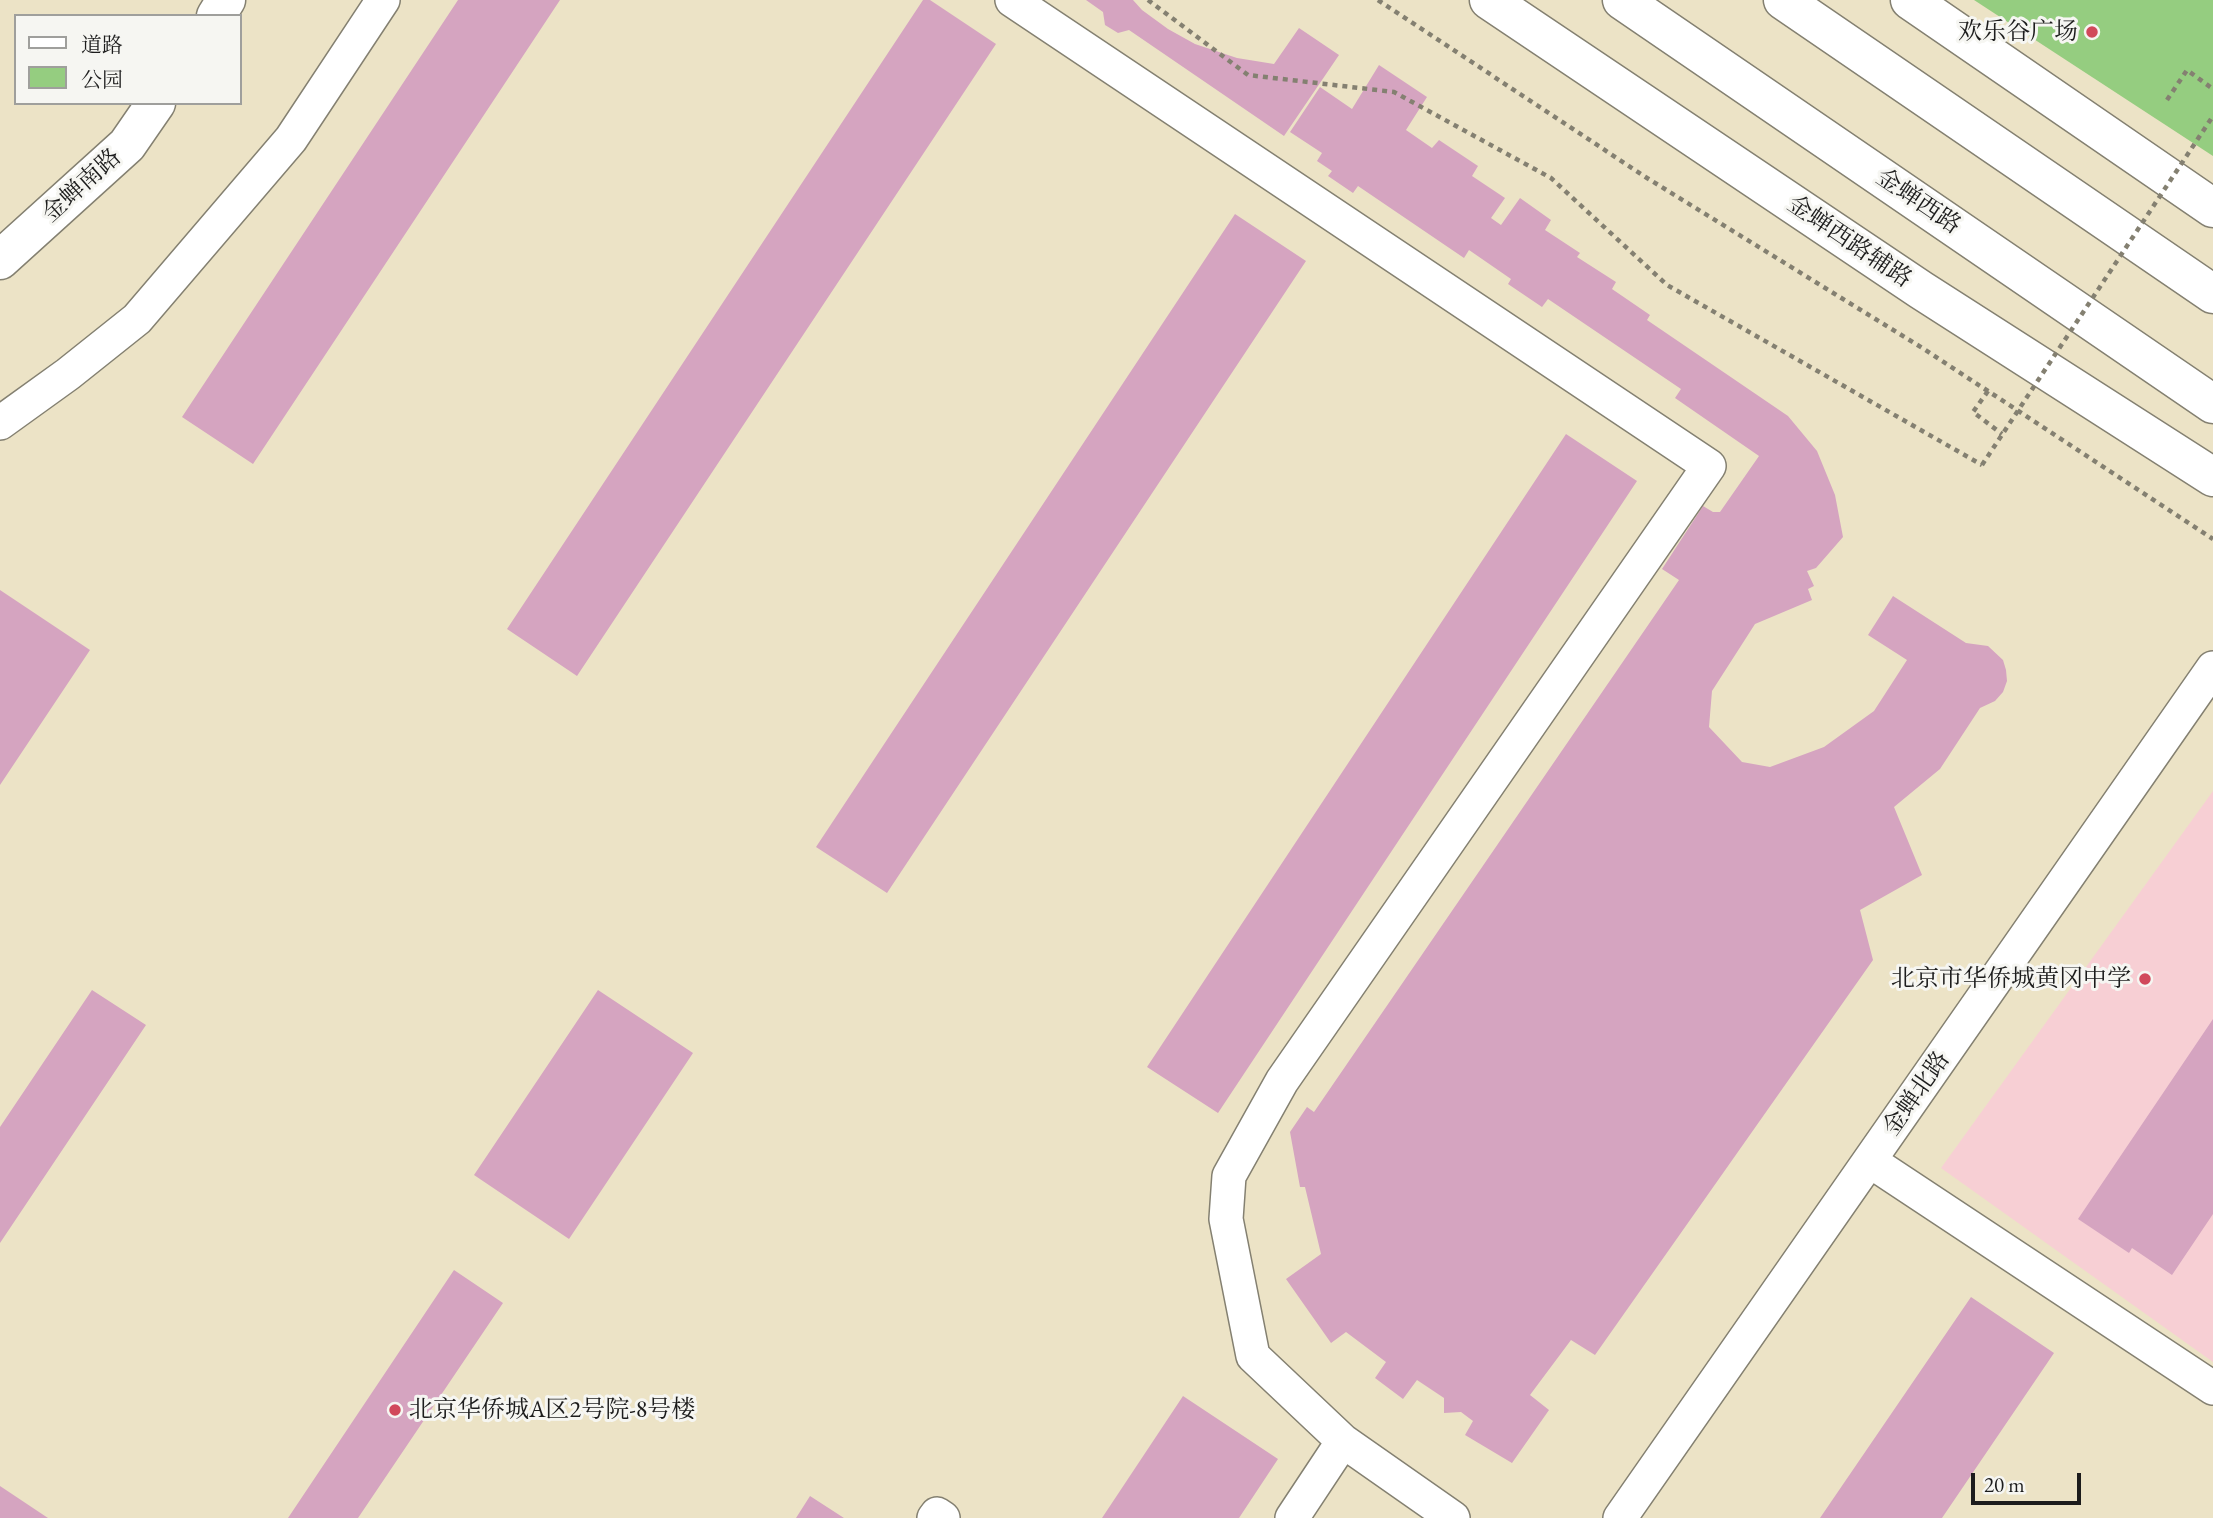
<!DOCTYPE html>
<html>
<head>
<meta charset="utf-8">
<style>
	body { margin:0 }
	#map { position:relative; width:2213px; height:1518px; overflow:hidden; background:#ece3c6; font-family:"EB Garamond","Noto Serif SC",serif }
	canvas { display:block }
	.legend { position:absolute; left:14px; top:14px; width:228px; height:91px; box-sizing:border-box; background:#f6f6f2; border:2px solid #9f9f9c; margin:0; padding:9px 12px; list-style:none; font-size:21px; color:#1c1c1c }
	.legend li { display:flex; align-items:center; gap:14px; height:35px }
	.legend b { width:35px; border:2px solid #9f9f9c }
	.scale { position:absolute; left:1971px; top:1473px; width:110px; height:32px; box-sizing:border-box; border:4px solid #1c1c1c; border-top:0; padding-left:9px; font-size:21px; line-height:24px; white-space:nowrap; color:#1c1c1c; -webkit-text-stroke:5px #f6f6f2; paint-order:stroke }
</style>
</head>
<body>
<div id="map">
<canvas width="2213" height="1518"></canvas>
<ul class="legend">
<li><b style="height:9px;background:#fff"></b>道路</li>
<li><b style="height:19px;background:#95cd80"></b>公园</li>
</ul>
<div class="scale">20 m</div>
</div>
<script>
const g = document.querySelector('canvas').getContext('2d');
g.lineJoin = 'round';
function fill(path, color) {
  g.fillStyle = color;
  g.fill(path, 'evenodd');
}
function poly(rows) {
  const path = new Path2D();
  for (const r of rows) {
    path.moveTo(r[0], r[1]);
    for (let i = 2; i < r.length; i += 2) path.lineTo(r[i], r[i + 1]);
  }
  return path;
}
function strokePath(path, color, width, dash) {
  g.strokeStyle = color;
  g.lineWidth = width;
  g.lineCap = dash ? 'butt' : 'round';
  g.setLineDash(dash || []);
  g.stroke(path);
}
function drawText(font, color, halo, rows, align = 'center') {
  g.font = font + ' "EB Garamond","Noto Serif SC",serif';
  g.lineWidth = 6;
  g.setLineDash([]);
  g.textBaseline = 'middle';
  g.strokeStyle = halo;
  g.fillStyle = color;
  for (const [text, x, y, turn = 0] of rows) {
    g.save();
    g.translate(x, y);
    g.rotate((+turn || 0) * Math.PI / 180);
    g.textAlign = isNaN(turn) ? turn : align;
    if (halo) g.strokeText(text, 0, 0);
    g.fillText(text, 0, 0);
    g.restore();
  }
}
const built = poly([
	[2213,791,2213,1362,1941,1168]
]);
const green = poly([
	[1974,0,2213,0,2213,156]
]);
const building = poly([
	[458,0,560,0,253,464,182,417],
	[923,0,930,0,996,44,577,676,507,629],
	[1086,0,1133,0,1142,10,1168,29,1195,44,1237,58,1274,64,1299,28,1339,55,1284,136,1129,30,1118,33,1105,25,1103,12],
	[1379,65,1427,97,1406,130,1432,148,1439,140,1478,166,1472,176,1505,198,1491,218,1501,225,1520,198,1551,220,1545,230,1580,253,1577,257,1616,282,1612,289,1650,315,1647,320,1788,416,1817,451,1835,495,1843,537,1816,568,1807,571,1814,586,1808,589,1812,600,1755,624,1712,691,1709,727,1742,762,1770,767,1824,747,1874,711,1907,660,1868,635,1893,596,1966,643,1988,646,2003,660,2006,670,2007,681,2003,692,1995,701,1980,708,1940,769,1894,807,1922,875,1860,910,1873,960,1595,1355,1571,1340,1530,1395,1549,1410,1512,1463,1465,1435,1473,1421,1461,1412,1444,1413,1444,1398,1417,1380,1403,1399,1375,1378,1386,1362,1346,1332,1331,1343,1286,1279,1321,1254,1305,1187,1300,1187,1290,1132,1307,1107,1314,1112,1679,580,1662,569,1703,506,1713,512,1720,512,1759,456,1675,398,1681,389,1548,299,1542,307,1508,284,1511,279,1469,250,1464,258,1358,186,1353,193,1328,176,1332,171,1317,161,1322,153,1290,132,1320,87,1352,109],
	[1235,214,1306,261,887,893,816,847],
	[1566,434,1637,481,1218,1113,1147,1067],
	[0,590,90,650,0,785],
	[92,990,146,1025,0,1243,0,1127],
	[598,990,693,1053,569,1239,474,1175],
	[2213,1019,2213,1214,2172,1275,2132,1248,2129,1253,2078,1219],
	[454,1270,503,1303,358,1518,288,1518],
	[1971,1297,2054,1353,1942,1518,1820,1518],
	[1183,1396,1278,1459,1239,1518,1102,1518],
	[0,1486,48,1518,0,1518],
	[810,1496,844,1518,796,1518]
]);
const path = poly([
	[1148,0,1248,75,1394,92,1551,178,1667,285,1982,465],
	[1378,0,1647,178,1924,349,2213,539],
	[2167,100,2187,70,2213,89],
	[1988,391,1973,412,2002,434]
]);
const street = poly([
	[1012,0,1709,466,1282,1081,1229,1176,1226,1219,1253,1356,1343,1441,1292,1518],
	[0,423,68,374,137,319,291,139,383,0],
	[1870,1161,2213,1388],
	[1343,1441,1453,1518],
	[934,1518,937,1514,943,1518],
	[1620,1518,2213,668]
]);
const secondary = poly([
	[1489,0,1921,290,2213,477],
	[1622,0,2213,404],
	[1783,0,2213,294],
	[1910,0,2213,208],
	[216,16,226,0],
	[0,260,127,145,156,103]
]);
const pathBridge = poly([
	[1982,465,2213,116]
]);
const markers = [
	[2092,32,7,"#d1495b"],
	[2145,979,7,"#d1495b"],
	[395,1410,7,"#d1495b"]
];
const poiNames = [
	["欢乐谷广场",2078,32],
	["北京市华侨城黄冈中学",2131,979],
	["北京华侨城A区2号院-8号楼",409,1410,"left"]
];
const streetNames = [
	["金蝉南路",82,186,-42],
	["金蝉西路",1918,202,34],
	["金蝉西路辅路",1849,242,34],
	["金蝉北路",1917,1094,-55]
];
fill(built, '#f7cfd4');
fill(green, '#95cd80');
fill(building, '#d5a4c0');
strokePath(street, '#848071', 36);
strokePath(secondary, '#848071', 41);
strokePath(path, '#848071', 4.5, [5, 5]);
strokePath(street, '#fff', 33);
strokePath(secondary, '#fff', 38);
strokePath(pathBridge, '#848071', 4.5, [5, 5]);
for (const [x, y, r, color] of markers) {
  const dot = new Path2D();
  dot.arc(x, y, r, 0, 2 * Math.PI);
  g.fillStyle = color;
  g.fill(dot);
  strokePath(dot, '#f6f6f2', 2.5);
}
drawText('24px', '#1c1c1c', '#f6f6f2', poiNames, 'right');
drawText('24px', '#1c1c1c', '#f6f6f2', streetNames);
</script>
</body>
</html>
